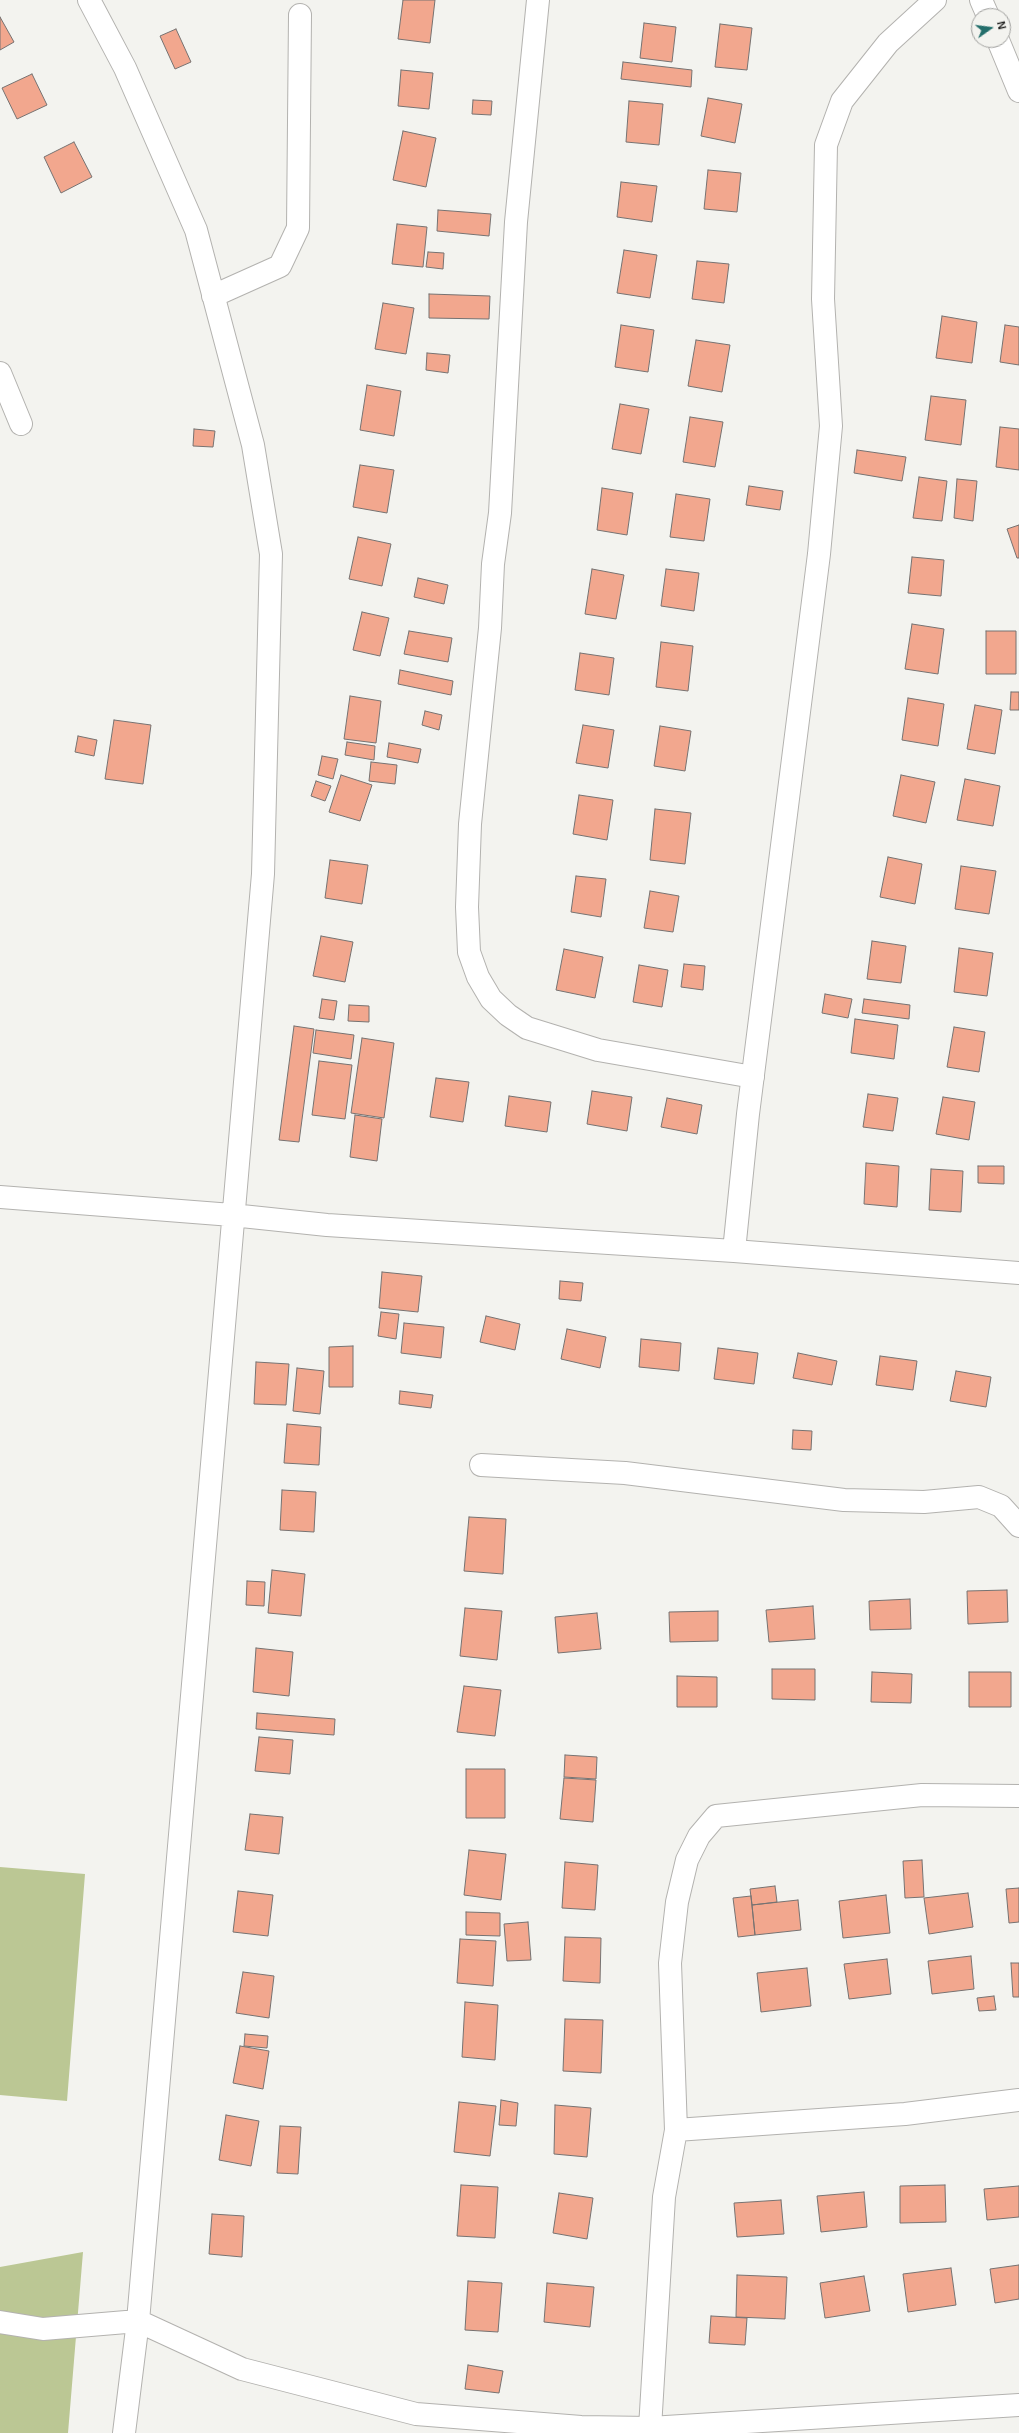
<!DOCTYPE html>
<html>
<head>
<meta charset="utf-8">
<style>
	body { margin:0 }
	#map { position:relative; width:1019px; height:2433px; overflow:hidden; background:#f3f3ef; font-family:Helvetica,sans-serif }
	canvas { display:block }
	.north { position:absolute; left:971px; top:8px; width:40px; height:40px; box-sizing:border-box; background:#f3f3ef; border:1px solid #9f9f9d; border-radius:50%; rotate:76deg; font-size:11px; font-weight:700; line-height:16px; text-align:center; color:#222221 }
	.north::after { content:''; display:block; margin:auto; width:14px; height:18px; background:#236e6b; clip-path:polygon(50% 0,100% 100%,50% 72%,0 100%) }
</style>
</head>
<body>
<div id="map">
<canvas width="1019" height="2433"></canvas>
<div class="north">N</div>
</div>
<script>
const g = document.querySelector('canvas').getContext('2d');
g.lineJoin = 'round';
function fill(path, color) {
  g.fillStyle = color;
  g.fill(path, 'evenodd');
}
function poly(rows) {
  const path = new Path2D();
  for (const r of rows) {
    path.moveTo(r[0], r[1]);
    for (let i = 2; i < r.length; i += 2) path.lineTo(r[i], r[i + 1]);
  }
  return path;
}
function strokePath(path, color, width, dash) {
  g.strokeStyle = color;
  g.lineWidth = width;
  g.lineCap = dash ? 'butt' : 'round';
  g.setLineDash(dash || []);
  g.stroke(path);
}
const green = poly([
	[0,1867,85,1874,67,2101,0,2095],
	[83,2252,68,2433,0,2433,0,2267]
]);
const building = poly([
	[403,0,435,0,430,43,398,39,403,0],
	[0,17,14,42,0,50,0,17],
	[644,23,676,27,672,62,640,58,644,23],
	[720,24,752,28,747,70,715,67,720,24],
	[176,29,191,62,175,69,160,36,176,29],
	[623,62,692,70,691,87,621,79,623,62],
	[401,70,433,73,429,109,398,106,401,70],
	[32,74,47,105,17,119,2,88,32,74],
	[708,98,742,104,735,143,701,136,708,98],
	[473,100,492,101,491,115,472,114,473,100],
	[629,101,663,104,659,145,626,142,629,101],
	[403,131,436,138,426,187,393,180,403,131],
	[74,142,92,177,61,193,44,157,74,142],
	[708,170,741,173,737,212,704,209,708,170],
	[621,182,657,186,652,222,617,217,621,182],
	[438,210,491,214,489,236,437,231,438,210],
	[397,224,427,227,423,267,392,264,397,224],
	[624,250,657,255,650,298,617,293,624,250],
	[428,252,444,253,443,269,426,267,428,252],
	[697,261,729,264,724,303,692,299,697,261],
	[429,294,490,296,489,319,429,318,429,294],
	[383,303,414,308,406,354,375,349,383,303],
	[942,316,977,322,972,363,936,358,942,316],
	[621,325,654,330,648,372,615,367,621,325],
	[1005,325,1019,327,1019,365,1000,362,1005,325],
	[696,340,730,345,722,392,688,386,696,340],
	[427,353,450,355,448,373,426,370,427,353],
	[367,385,401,391,394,436,360,430,367,385],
	[931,396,966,400,961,445,925,440,931,396],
	[620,404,649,409,641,454,612,449,620,404],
	[690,417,723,422,715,467,683,462,690,417],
	[1000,427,1019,429,1019,470,996,467,1000,427],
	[194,429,215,431,213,447,193,446,194,429],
	[857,450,906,457,902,481,854,473,857,450],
	[360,465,394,470,387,513,353,507,360,465],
	[919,477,947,481,942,521,913,518,919,477],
	[957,479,977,481,973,521,954,518,957,479],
	[749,486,783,491,780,510,746,505,749,486],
	[602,488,633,493,627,535,597,530,602,488],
	[676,494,710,499,704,541,670,537,676,494],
	[1019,525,1019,558,1017,558,1007,529,1019,525],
	[358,537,391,544,382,586,349,579,358,537],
	[912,557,944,560,941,596,908,593,912,557],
	[592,569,624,575,616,619,585,614,592,569],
	[666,569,699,573,694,611,661,606,666,569],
	[418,578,448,585,444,604,414,597,418,578],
	[362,612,389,618,380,656,353,650,362,612],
	[912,624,944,629,938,674,905,669,912,624],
	[409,631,452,638,448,662,404,654,409,631],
	[986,631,1016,631,1016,674,986,674,986,631],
	[661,642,693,646,688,691,656,687,661,642],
	[580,653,614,658,609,695,575,690,580,653],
	[400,670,453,681,451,695,398,684,400,670],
	[1011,692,1019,692,1019,710,1010,710,1011,692],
	[350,696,381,701,376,743,344,739,350,696],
	[908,698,944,704,938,746,902,740,908,698],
	[975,705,1002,710,995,754,967,749,975,705],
	[425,711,442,715,439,730,422,725,425,711],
	[114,720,151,725,143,784,105,779,114,720],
	[583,725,614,730,608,768,576,763,583,725],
	[660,726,691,731,685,771,654,766,660,726],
	[78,736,97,740,94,756,75,752,78,736],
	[347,742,375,746,374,760,345,755,347,742],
	[389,743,421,749,418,763,387,757,389,743],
	[322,756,338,759,333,779,318,775,322,756],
	[371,762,397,765,395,784,369,781,371,762],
	[341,775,372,785,360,821,329,812,341,775],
	[901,775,935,782,926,823,893,816,901,775],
	[965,779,1000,786,993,826,957,820,965,779],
	[316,781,331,786,325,801,311,796,316,781],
	[579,795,613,800,607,840,573,834,579,795],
	[655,809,691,813,685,864,650,860,655,809],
	[888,857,922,864,915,904,880,897,888,857],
	[330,860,368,865,362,904,325,898,330,860],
	[961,866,996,871,989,914,955,909,961,866],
	[576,876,606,879,601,917,571,912,576,876],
	[650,891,679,896,673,932,644,928,650,891],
	[321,936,353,942,345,982,313,976,321,936],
	[872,941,906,946,901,983,867,979,872,941],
	[959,948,993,953,987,996,954,992,959,948],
	[564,949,603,957,595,998,556,990,564,949],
	[684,964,705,966,703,990,681,987,684,964],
	[639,965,668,970,662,1007,633,1002,639,965],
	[825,994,852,999,848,1018,822,1013,825,994],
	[322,999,337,1001,334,1020,319,1018,322,999],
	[864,999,910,1005,909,1019,862,1013,864,999],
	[349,1005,369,1006,369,1022,348,1021,349,1005],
	[855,1019,898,1025,894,1059,851,1053,855,1019],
	[294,1026,314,1029,299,1142,279,1140,294,1026],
	[954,1027,985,1032,979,1072,947,1067,954,1027],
	[316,1030,354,1035,351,1059,313,1053,316,1030],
	[362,1038,394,1043,384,1118,351,1113,362,1038],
	[319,1061,352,1065,345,1119,312,1115,319,1061],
	[436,1078,469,1082,463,1122,430,1117,436,1078],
	[592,1091,632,1097,627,1131,587,1124,592,1091],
	[868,1094,898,1098,893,1131,863,1127,868,1094],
	[509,1096,551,1102,547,1132,505,1126,509,1096],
	[943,1097,975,1102,969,1140,936,1134,943,1097],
	[667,1098,702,1105,697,1134,661,1127,667,1098],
	[355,1115,382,1119,377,1161,350,1157,355,1115],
	[866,1163,899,1166,897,1207,864,1204,866,1163],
	[978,1166,1004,1166,1004,1184,978,1183,978,1166],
	[931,1169,963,1171,961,1212,929,1210,931,1169],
	[382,1272,422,1276,418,1312,379,1308,382,1272],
	[560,1281,583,1283,581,1301,559,1299,560,1281],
	[381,1312,399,1314,396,1339,378,1336,381,1312],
	[486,1316,520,1324,515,1350,480,1342,486,1316],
	[404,1323,444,1327,441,1358,401,1353,404,1323],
	[567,1329,606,1337,600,1368,561,1359,567,1329],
	[641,1339,681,1343,679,1371,639,1367,641,1339],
	[353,1346,353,1387,329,1387,329,1347,353,1346],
	[718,1348,758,1353,754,1384,714,1379,718,1348],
	[798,1353,837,1361,832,1385,793,1378,798,1353],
	[880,1356,917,1361,913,1390,876,1385,880,1356],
	[256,1362,289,1364,286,1405,254,1404,256,1362],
	[297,1368,324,1371,320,1414,293,1411,297,1368],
	[956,1371,991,1377,986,1407,950,1401,956,1371],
	[400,1391,433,1395,431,1408,399,1404,400,1391],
	[287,1424,321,1427,319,1465,284,1463,287,1424],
	[793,1430,812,1431,811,1450,792,1449,793,1430],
	[282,1490,316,1492,314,1532,280,1530,282,1490],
	[469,1517,506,1519,503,1574,464,1571,469,1517],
	[272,1570,305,1574,301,1616,268,1613,272,1570],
	[247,1581,265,1582,264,1606,246,1605,247,1581],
	[1007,1590,1008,1622,968,1624,967,1591,1007,1590],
	[910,1599,911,1629,870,1630,869,1601,910,1599],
	[813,1606,815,1639,769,1642,766,1610,813,1606],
	[465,1608,502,1611,497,1660,460,1656,465,1608],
	[718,1611,718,1641,670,1642,669,1612,718,1611],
	[597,1613,601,1649,558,1653,555,1617,597,1613],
	[256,1648,293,1652,289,1696,253,1692,256,1648],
	[772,1669,815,1669,815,1700,772,1699,772,1669],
	[872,1672,912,1674,911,1703,871,1702,872,1672],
	[969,1672,1011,1672,1011,1707,969,1707,969,1672],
	[677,1676,717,1677,717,1707,677,1707,677,1676],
	[464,1686,501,1690,495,1736,457,1732,464,1686],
	[257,1713,335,1719,334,1735,256,1729,257,1713],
	[259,1737,293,1740,290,1774,255,1771,259,1737],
	[565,1755,597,1757,596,1779,564,1777,565,1755],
	[466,1769,505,1769,505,1818,466,1818,466,1769],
	[564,1778,596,1780,593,1822,560,1819,564,1778],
	[250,1814,283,1817,279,1854,245,1850,250,1814],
	[469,1850,506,1854,501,1900,464,1895,469,1850],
	[922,1860,924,1897,905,1898,903,1861,922,1860],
	[565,1862,598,1865,595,1910,562,1908,565,1862],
	[775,1886,777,1902,752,1905,750,1889,775,1886],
	[1019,1888,1019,1922,1009,1923,1006,1889,1019,1888],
	[238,1891,273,1895,268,1936,233,1932,238,1891],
	[968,1893,973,1927,929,1934,924,1898,968,1893],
	[886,1895,890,1933,843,1938,839,1901,886,1895],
	[751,1896,755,1935,738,1937,733,1898,751,1896],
	[798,1900,801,1930,755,1935,752,1905,798,1900],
	[466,1912,500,1913,500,1936,466,1935,466,1912],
	[528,1922,531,1960,507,1961,504,1924,528,1922],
	[565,1937,601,1938,600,1983,563,1981,565,1937],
	[460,1939,496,1941,493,1986,457,1983,460,1939],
	[971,1956,974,1989,932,1994,928,1961,971,1956],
	[887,1959,891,1994,849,1999,844,1964,887,1959],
	[1011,1963,1019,1963,1019,1997,1013,1997,1011,1963],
	[807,1968,811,2006,761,2012,757,1973,807,1968],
	[243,1972,274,1976,269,2018,236,2013,243,1972],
	[994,1996,996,2010,979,2011,977,1998,994,1996],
	[465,2002,498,2005,495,2060,462,2057,465,2002],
	[565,2019,603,2020,601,2073,563,2071,565,2019],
	[245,2034,268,2036,267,2048,244,2046,245,2034],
	[240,2046,269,2051,263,2089,233,2083,240,2046],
	[501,2100,518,2103,516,2126,499,2125,501,2100],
	[459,2102,496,2106,490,2156,454,2152,459,2102],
	[555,2105,591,2108,587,2157,554,2154,555,2105],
	[226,2115,259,2121,251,2166,219,2160,226,2115],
	[280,2126,301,2127,298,2174,277,2173,280,2126],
	[461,2185,498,2187,495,2238,457,2236,461,2185],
	[945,2185,946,2222,900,2223,900,2186,945,2185],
	[1019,2186,1019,2217,987,2220,984,2189,1019,2186],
	[864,2192,867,2227,821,2232,817,2196,864,2192],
	[559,2193,593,2198,587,2239,553,2233,559,2193],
	[781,2200,784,2234,737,2237,734,2203,781,2200],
	[212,2214,244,2216,242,2257,209,2254,212,2214],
	[1019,2265,1019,2299,995,2303,990,2269,1019,2265],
	[951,2268,956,2305,908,2312,903,2274,951,2268],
	[737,2275,787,2277,785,2319,736,2317,737,2275],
	[864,2276,870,2311,825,2318,820,2283,864,2276],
	[468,2281,502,2283,498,2332,465,2330,468,2281],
	[547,2283,594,2287,590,2327,544,2322,547,2283],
	[711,2316,747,2318,745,2345,709,2343,711,2316],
	[468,2365,503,2371,499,2393,465,2389,468,2365]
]);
const street = poly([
	[89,0,125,68,196,230,253,445,271,554,263,874,138,2321,124,2433],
	[538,0,516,222,500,513,493,564,490,628,470,824,467,907,469,952,478,977,491,999,508,1015,527,1028,598,1050,753,1077],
	[981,0,988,16],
	[998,40,1019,91],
	[213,296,280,266,298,228,300,15],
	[0,373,21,424],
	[0,1197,232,1215,327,1225,734,1251,1019,1273],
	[734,1251,748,1114,819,554,831,426,823,299,826,145,842,101,888,43,935,0],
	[481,1465,625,1473,844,1500,924,1502,979,1497,1001,1506,1019,1526],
	[676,2130,905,2114,1019,2100],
	[0,2322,43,2329,138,2321,242,2369,416,2414,581,2427,650,2428,1019,2405],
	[650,2428,664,2197,676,2130,670,1963,677,1902,687,1860,699,1836,716,1816,922,1795,1019,1796]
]);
fill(green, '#bbc794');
fill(building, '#f2a78e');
strokePath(building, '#767271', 1);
strokePath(street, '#b3b2af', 24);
strokePath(street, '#fff', 22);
</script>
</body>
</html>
